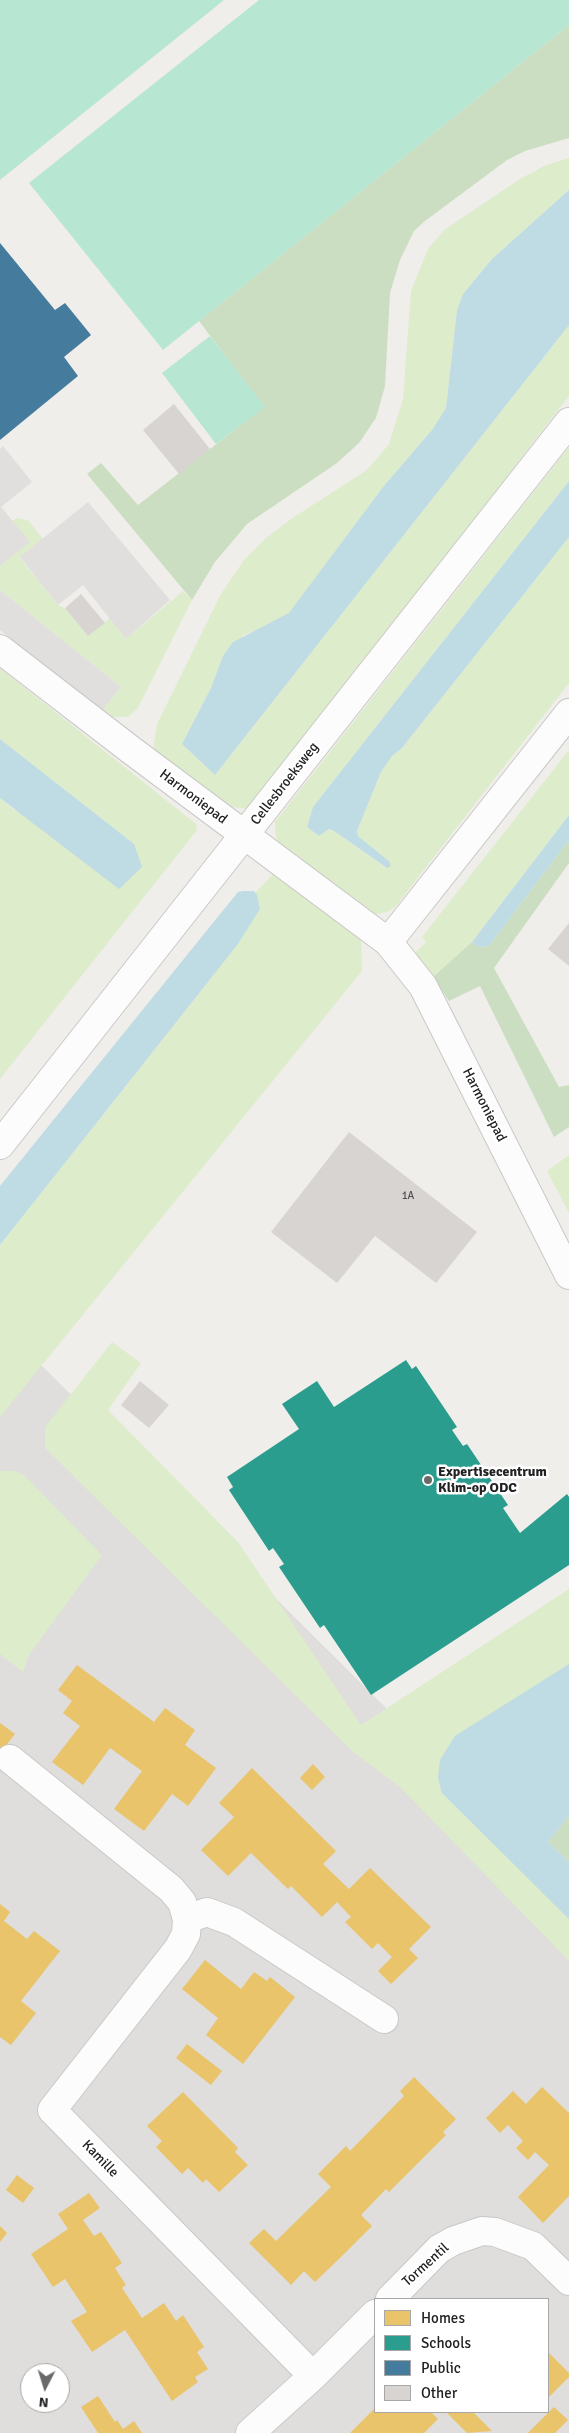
<!DOCTYPE html>
<html>
<head>
<meta charset="utf-8">
<style>
	body { margin:0 }
	#map { position:relative; width:569px; height:2433px; overflow:hidden; background:#f0eeeb; font-family:Signika,sans-serif }
	canvas { display:block }
	.legend { position:absolute; left:374px; top:2298px; width:175px; height:115px; box-sizing:border-box; background:#fff; border:1px solid #a7a7a7; margin:0; padding:6px 9px; list-style:none; font-size:15px; color:#222 }
	.legend li { display:flex; align-items:center; gap:10px; height:25px }
	.legend b { width:25px; border:1px solid #a7a7a7 }
	.north { position:absolute; left:20px; top:2363px; width:50px; height:50px; box-sizing:border-box; background:#fff; border:1px solid #a7a7a7; border-radius:50%; rotate:185deg; font-size:14px; font-weight:700; line-height:20px; text-align:center; color:#222 }
	.north::after { content:''; display:block; margin:auto; width:18px; height:22px; background:#6a6968; clip-path:polygon(50% 0,100% 100%,50% 72%,0 100%) }
</style>
</head>
<body>
<div id="map">
<canvas width="569" height="2433"></canvas>
<ul class="legend">
<li><b style="height:14px;background:#e9c46a"></b>Homes</li>
<li><b style="height:14px;background:#2a9d8f"></b>Schools</li>
<li><b style="height:14px;background:#457b9d"></b>Public</li>
<li><b style="height:14px;background:#d7d4d2"></b>Other</li>
</ul>
<div class="north">N</div>
</div>
<script>
const g = document.querySelector('canvas').getContext('2d');
g.lineJoin = 'round';
function fill(path, color) {
  g.fillStyle = color;
  g.fill(path, 'evenodd');
}
function poly(rows) {
  const path = new Path2D();
  for (const r of rows) {
    path.moveTo(r[0], r[1]);
    for (let i = 2; i < r.length; i += 2) path.lineTo(r[i], r[i + 1]);
  }
  return path;
}
function strokePath(path, color, width, dash) {
  g.strokeStyle = color;
  g.lineWidth = width;
  g.lineCap = dash ? 'butt' : 'round';
  g.setLineDash(dash || []);
  g.stroke(path);
}
function drawText(font, color, halo, rows, align = 'center') {
  g.font = font + ' Signika,sans-serif';
  g.lineWidth = 5;
  g.setLineDash([]);
  g.textBaseline = 'middle';
  g.strokeStyle = halo;
  g.fillStyle = color;
  for (const [text, x, y, turn = 0] of rows) {
    g.save();
    g.translate(x, y);
    g.rotate((+turn || 0) * Math.PI / 180);
    g.textAlign = isNaN(turn) ? turn : align;
    if (halo) g.strokeText(text, 0, 0);
    g.fillText(text, 0, 0);
    g.restore();
  }
}
const residential = poly([
	[0,1324,569,1890,569,2433,0,2433],
	[375,2299,548,2299,548,2412,375,2412],
	[30,2373,60,2373,60,2403,30,2403]
]);
const grass = poly([
	[569,158,569,190,492,259,463,294,457,310,446,408,432,430,383,487,289,614,267,626,244,635,223,656,211,688,182,744,215,775,569,325,569,396,250,809,223,806,153,750,157,724,221,594,244,560,265,539,291,519,367,470,389,444,403,399,411,291,428,249,444,230,520,179,546,165],
	[569,447,569,481,313,807,307,827,319,836,329,829,334,831,386,868,390,862,358,836,357,831,381,772,392,756,402,748,569,537,569,683,395,907,387,912,377,914,365,912,278,842,276,837,275,822],
	[17,518,28,520,43,539,20,558,58,605,65,608,88,636,110,618,126,639,183,591,192,600,138,708,128,717,111,717,102,711,121,687,0,590,0,566,29,542,12,521],
	[0,668,196,824,197,830,0,1079,0,798,13,809,134,844,0,739],
	[569,750,569,815,472,942,433,977,415,953,426,942,422,937],
	[275,872,361,940,362,971,0,1417,0,1245,238,944,260,909,255,893],
	[569,1155,569,1213,547,1171],
	[112,1342,141,1363,108,1410,238,1542,361,1725,569,1589,569,1664,544,1682,443,1793,569,1919,569,1961,400,1787,353,1752,45,1448,45,1427],
	[0,1471,15,1471,24,1475,102,1555,29,1655,23,1672,0,1654]
]);
const forest = poly([
	[569,25,569,138,525,151,507,160,425,221,414,231,400,260,390,293,385,386,376,418,359,443,337,463,247,524,215,562,192,600,87,474,101,463,138,505,264,407,199,321],
	[569,840,569,863,494,968,559,1087,569,1085,569,1127,554,1137,480,986,449,1001,433,977,472,942,479,947,489,946],
	[569,1816,569,1862,548,1842]
]);
const pitch = poly([
	[0,0,224,0,0,180],
	[259,0,569,0,569,25,163,350,29,183],
	[210,336,265,407,216,444,162,373]
]);
const parking = poly([
	[3,446,32,482,1,507,30,542,0,566,0,449],
	[88,502,170,600,126,639,83,585,58,605,20,557],
	[0,590,121,687,102,711,0,630]
]);
const water = poly([
	[569,190,569,325,215,775,182,744,211,688,223,656,233,642,289,613,383,487,432,430,446,408,457,310,463,294,492,259],
	[569,481,569,537,402,748,392,756,381,772,357,831,358,836,390,862,390,867,387,868,334,831,329,829,319,836,307,827,313,807],
	[0,739,134,844,142,867,119,889,0,798],
	[569,815,569,840,489,946,479,947,472,942],
	[243,891,254,891,257,895,260,909,238,944,0,1245,0,1186,238,892],
	[569,1664,569,1816,548,1842,569,1862,569,1919,442,1793,438,1778,440,1760,455,1736]
]);
const homes = poly([
	[77,1665,154,1722,165,1708,195,1730,185,1745,216,1768,188,1806,172,1794,144,1831,114,1809,142,1771,110,1748,83,1785,52,1762,80,1726,63,1713,72,1701,58,1690],
	[0,1723,15,1734,0,1753],
	[313,1764,325,1777,312,1790,300,1778],
	[252,1768,336,1851,323,1864,349,1889,370,1868,431,1927,409,1949,418,1958,391,1984,378,1971,392,1957,378,1943,372,1949,345,1922,351,1917,337,1902,322,1917,291,1886,288,1889,251,1853,228,1876,201,1850,234,1817,219,1803],
	[0,1904,10,1912,4,1921,27,1939,34,1931,60,1951,21,2001,36,2013,11,2045,0,2037],
	[205,1960,241,1989,254,1972,267,1981,270,1977,295,1997,243,2064,206,2035,218,2018,182,1989],
	[187,2044,222,2071,211,2085,176,2058],
	[414,2077,456,2119,443,2132,446,2135,389,2192,386,2189,361,2215,372,2226,344,2254,315,2282,304,2271,291,2285,249,2243,264,2229,276,2241,331,2187,318,2174,346,2146,350,2151,404,2096,400,2091],
	[542,2087,569,2113,569,2196,543,2223,518,2197,549,2165,535,2152,528,2160,516,2148,523,2141,508,2125,500,2133,486,2118,513,2091,526,2104],
	[183,2092,238,2148,235,2152,248,2165,219,2192,206,2179,203,2183,188,2168,182,2174,156,2147,162,2141,147,2126],
	[17,2175,34,2188,23,2203,6,2190],
	[89,2193,100,2208,83,2220,94,2236,101,2232,122,2263,115,2268,126,2285,122,2288,142,2318,164,2303,176,2321,183,2315,204,2347,197,2352,208,2369,195,2377,198,2382,172,2401,125,2330,92,2352,71,2321,87,2312,65,2279,53,2287,31,2254,68,2229,58,2214],
	[0,2226,7,2233,0,2242],
	[548,2352,569,2373,569,2377,548,2398],
	[98,2396,115,2422,117,2420,123,2429,134,2421,142,2433,98,2433,81,2407],
	[554,2407,568,2420,555,2433,528,2433],
	[375,2408,375,2412,431,2412,438,2419,424,2433,350,2433],
	[446,2412,473,2412,492,2431,467,2433]
]);
const schools = poly([
	[406,1360,412,1369,416,1366,457,1427,452,1430,463,1446,467,1444,508,1505,503,1508,520,1533,567,1494,569,1497,569,1565,371,1695,324,1625,320,1628,279,1567,284,1564,273,1548,269,1551,229,1490,233,1487,227,1477,299,1429,282,1404,317,1381,334,1407]
]);
const public = poly([
	[0,243,55,310,65,303,91,335,64,357,78,376,0,440]
]);
const building = poly([
	[174,404,210,449,179,474,143,430],
	[81,594,105,623,88,636,65,608],
	[569,923,569,966,548,949],
	[349,1132,477,1232,436,1283,375,1236,337,1283,271,1232],
	[140,1381,169,1405,149,1428,121,1405]
]);
const minor = poly([
	[0,649,131,750,388,942,423,986,569,1275],
	[388,942,569,713],
	[0,1145,569,422],
	[10,1759,171,1889,182,1902,187,1919,186,1934,178,1949,52,2110,313,2376],
	[187,1919,207,1912,234,1922,384,2019],
	[390,2299,439,2249,453,2241,482,2231,495,2232,533,2246,569,2281],
	[250,2433,313,2376,375,2314]
]);
const markers = [
	[428,1480,5,"#6a6968"]
];
const numberNames = [
	["1A",408,1196]
];
const streetNames = [
	["Cellesbroeksweg",285,784,-52],
	["Harmoniepad",193,797,37],
	["Harmoniepad",484,1105,63],
	["Kamille",100,2159,46],
	["Tormentil",426,2265,-42]
];
const poiNames = [
	["Expertisecentrum",438,1472],
	["Klim-op ODC",438,1488]
];
fill(residential, '#dfdedc');
fill(grass, '#ddeccb');
fill(forest, '#cbdec1');
fill(pitch, '#b7e6d2');
fill(parking, '#e0dfde');
fill(water, '#bfdbe3');
fill(homes, '#e9c46a');
fill(schools, '#2a9d8f');
fill(public, '#457b9d');
fill(building, '#d7d4d2');
strokePath(minor, '#c9c8c7', 30);
strokePath(minor, '#fdfcfc', 28);
for (const [x, y, r, color] of markers) {
  const dot = new Path2D();
  dot.arc(x, y, r, 0, 2 * Math.PI);
  g.fillStyle = color;
  g.fill(dot);
  strokePath(dot, '#fff', 2);
}
drawText('11px', '#4f4e4e', null, numberNames);
drawText('14px', '#222', '#fff', streetNames);
drawText('bold 14px', '#222', '#fff', poiNames, 'left');
</script>
</body>
</html>
